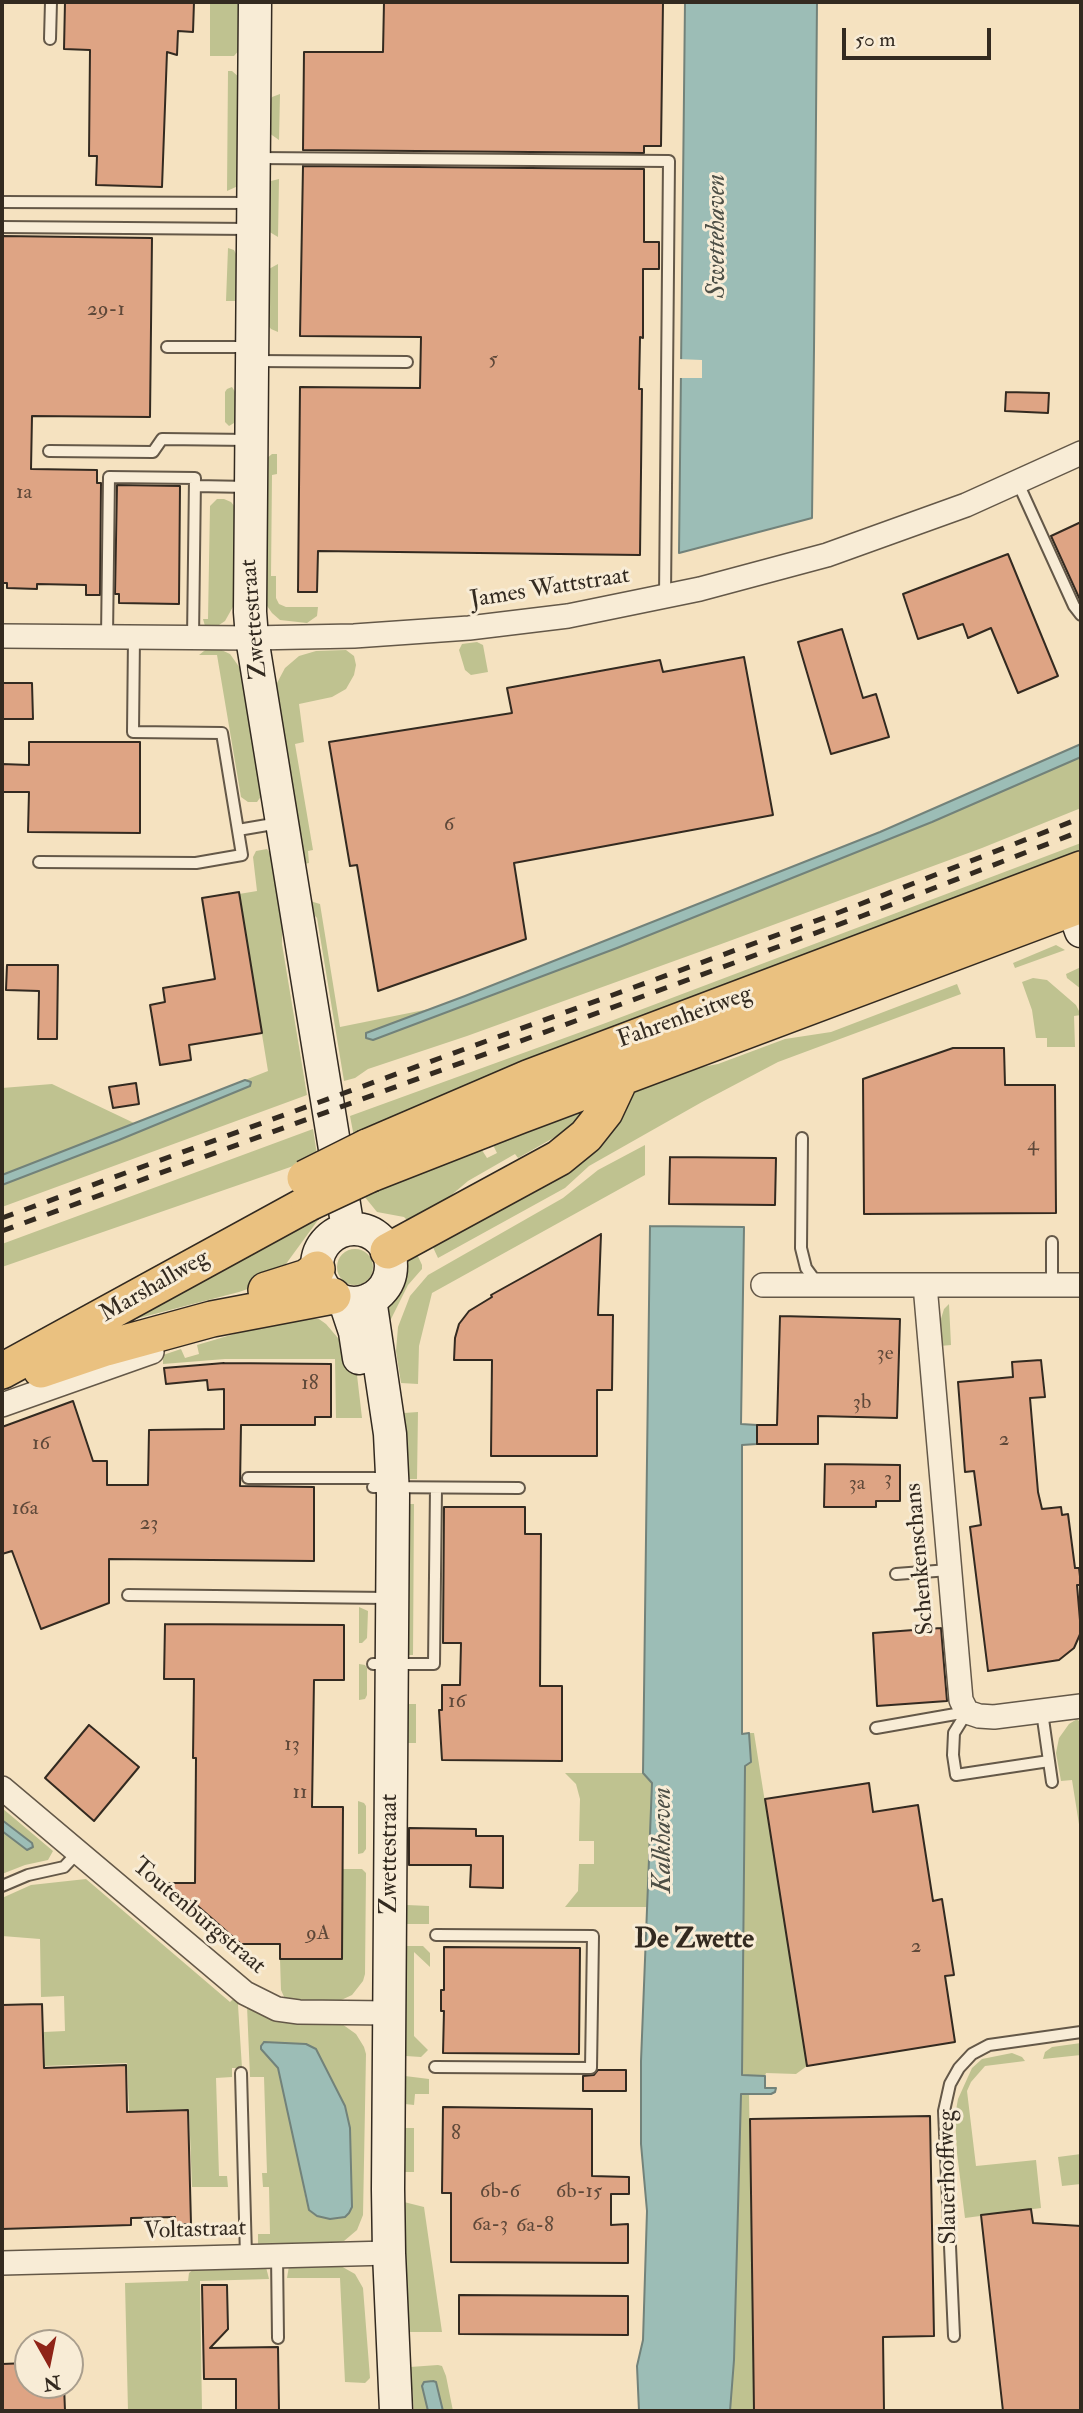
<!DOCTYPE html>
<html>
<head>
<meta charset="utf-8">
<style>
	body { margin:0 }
	#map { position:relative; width:1083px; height:2413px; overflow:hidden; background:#f5e2c0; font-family:"IM FELL Double Pica",serif }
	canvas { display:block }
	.frame { position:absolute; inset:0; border:4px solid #332a20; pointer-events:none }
	.north { position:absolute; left:14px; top:2329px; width:70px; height:70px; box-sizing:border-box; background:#f8ecd6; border:2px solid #a99e8d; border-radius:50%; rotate:171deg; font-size:19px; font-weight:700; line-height:28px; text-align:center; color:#332a20 }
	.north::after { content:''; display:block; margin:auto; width:24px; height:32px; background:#8f2418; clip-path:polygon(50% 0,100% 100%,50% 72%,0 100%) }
	.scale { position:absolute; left:842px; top:28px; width:149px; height:32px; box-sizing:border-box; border:4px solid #332a20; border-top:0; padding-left:9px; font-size:21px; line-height:24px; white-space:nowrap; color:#332a20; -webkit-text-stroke:5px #f8ecd6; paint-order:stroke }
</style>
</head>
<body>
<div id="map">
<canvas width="1083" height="2413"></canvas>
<div class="frame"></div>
<div class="north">N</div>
<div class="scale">50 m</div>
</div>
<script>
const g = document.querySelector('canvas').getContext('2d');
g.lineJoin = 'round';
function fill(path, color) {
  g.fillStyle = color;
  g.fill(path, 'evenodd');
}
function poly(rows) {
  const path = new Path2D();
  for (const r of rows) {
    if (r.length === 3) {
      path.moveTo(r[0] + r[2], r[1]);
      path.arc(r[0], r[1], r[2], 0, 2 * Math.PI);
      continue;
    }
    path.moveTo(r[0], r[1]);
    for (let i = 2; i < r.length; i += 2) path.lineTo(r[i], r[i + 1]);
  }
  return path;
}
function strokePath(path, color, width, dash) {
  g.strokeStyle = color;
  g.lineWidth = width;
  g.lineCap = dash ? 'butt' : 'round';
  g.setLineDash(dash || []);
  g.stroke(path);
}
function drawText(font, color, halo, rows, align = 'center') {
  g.font = font + ' "IM FELL Double Pica",serif';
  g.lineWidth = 6;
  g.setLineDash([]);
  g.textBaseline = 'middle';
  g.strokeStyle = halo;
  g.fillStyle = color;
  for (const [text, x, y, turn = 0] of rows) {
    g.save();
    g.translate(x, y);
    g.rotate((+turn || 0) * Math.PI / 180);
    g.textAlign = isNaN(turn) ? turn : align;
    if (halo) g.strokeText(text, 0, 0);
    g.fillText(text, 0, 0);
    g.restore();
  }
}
const green = poly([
	[210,2,241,2,241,48,234,56,210,56],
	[228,71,232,71,240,78,238,186,227,191],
	[280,94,279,140,269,133,268,104,272,97],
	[279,179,278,237,268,231,267,188,271,181],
	[228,248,234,250,238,258,238,301,226,301],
	[278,264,278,332,271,329,267,324,267,270],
	[232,387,237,395,237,416,234,423,229,426,225,422,225,392,227,389],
	[272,454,277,454,277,474,272,475,271,576,276,576,276,598,279,604,286,607,318,607,317,616,307,623,280,620,272,613,265,603,266,459],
	[217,499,224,499,231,502,235,507,234,605,225,621,216,627,205,626,203,619,208,619,210,506],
	[477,642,483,645,488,672,471,675,465,670,459,650,462,644],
	[209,647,215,647,230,654,242,671,262,795,257,802,248,802,241,797,217,655,199,655],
	[346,650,354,656,356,665,354,675,346,689,332,697,299,704,304,742,295,744,313,850,308,851,309,863,304,864,276,694,277,683,285,668,299,656,316,651],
	[1081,757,1081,808,982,848,724,943,467,1036,368,1069,355,1078,344,1081,317,918,315,916,310,901,320,904,340,1027,434,1008,366,1033,373,1040,617,948,932,822],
	[1081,843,1081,854,354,1137,350,1116,603,1024],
	[267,849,272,856,282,921,282,944,307,1095,2,1207,2,1185,119,1140,249,1086,249,1080,245,1080,268,1071,239,894,257,891,253,857,256,851],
	[1056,945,1065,950,1015,968,1013,963],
	[1081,967,1081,989,1067,978,1066,974],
	[1033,978,1047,980,1076,1005,1081,1015,1074,1016,1075,1047,1047,1047,1047,1038,1036,1038,1032,1010,1022,982],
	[957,984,961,994,778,1062,702,1102,589,1166,565,1188,438,1258,431,1243,633,1092,660,1075,718,1064,785,1039,831,1032],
	[52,1084,134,1123,2,1175,2,1088],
	[592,1101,571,1128,518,1158,515,1154,468,1181,435,1209,410,1223,404,1217,377,1212,364,1196,480,1147,487,1158,497,1153,492,1143],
	[313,1129,317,1155,302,1163,2,1267,2,1244],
	[645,1145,645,1175,432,1293,419,1346,418,1384,401,1383,396,1351,398,1327,410,1296,428,1275,563,1198,598,1170],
	[321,1216,283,1268,286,1276,239,1292,116,1324],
	[355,1267,18],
	[416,1252,422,1265,422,1269,408,1285,391,1319,387,1322,383,1304,394,1288,405,1263],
	[949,1304,951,1345,940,1346,940,1322,944,1309],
	[308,1318,319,1319,326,1324,355,1358,362,1418,336,1418,335,1359,225,1359,163,1364,163,1355,181,1349,185,1358,199,1354,197,1345,258,1327],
	[418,1412,417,1479,409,1479,404,1413],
	[409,1504,414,1504,413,1655,408,1655],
	[359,1607,368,1611,367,1638,362,1643,359,1643],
	[359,1664,365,1665,367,1668,367,1695,365,1699,359,1700],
	[408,1704,416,1704,416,1743,408,1743],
	[1077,1719,1081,1723,1081,1837,1072,1780,1061,1781,1056,1753,1059,1738,1069,1724],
	[749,1733,754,1733,807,2066,796,2074,766,2073,765,2076,742,2076,745,1766,751,1762],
	[565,1773,643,1773,652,1783,647,1907,565,1907,578,1891,579,1864,594,1864,594,1841,579,1841,580,1799,576,1784],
	[358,1801,364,1803,366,1806,366,1849,363,1853,358,1854],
	[2,1808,53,1851,48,1860,25,1865,2,1874,2,1831,27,1849,32,1843,2,1820],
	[343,1869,362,1869,366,1873,365,1974,363,1981,352,1995,337,2002,285,1999,281,1990,280,1959,342,1959],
	[86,1879,230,2002,235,1997,240,2001,238,2005,242,2068,232,2068,232,2077,216,2078,219,2176,227,2176,228,2187,192,2187,189,2109,129,2111,127,2063,45,2066,44,2032,65,2031,64,1996,41,1997,40,1939,2,1936,2,1898,31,1885],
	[407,1905,429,1906,429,1924,407,1924],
	[406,1946,423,1946,430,1953,430,1967,414,1952,414,2036,428,2050,421,2057,406,2056],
	[247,2006,277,2020,342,2024,356,2034,364,2047,366,2054,363,2215,357,2230,344,2241,336,2243,258,2246,258,2234,270,2234,269,2187,263,2187,262,2173,267,2173,264,2077,250,2077],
	[274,2063,345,2106,350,2128,352,2207,349,2213,338,2219,317,2216,306,2200,292,2127,278,2068],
	[1081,2043,1081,2055,1043,2059,1045,2052,1052,2047],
	[1012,2053,1022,2057,1025,2061,985,2066,971,2082,967,2091,976,2166,1036,2160,1041,2208,965,2218,957,2153,955,2116,958,2099,972,2068,982,2059],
	[405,2076,429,2079,429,2094,415,2094,414,2105,405,2104],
	[741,2093,749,2094,754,2411,730,2411,734,2360],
	[405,2128,414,2128,414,2172,405,2172],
	[1081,2154,1081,2184,1062,2186,1058,2157],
	[404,2202,424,2207,442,2332,408,2332],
	[339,2265,355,2274,363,2288,370,2378,365,2383,345,2382,340,2278,287,2278,289,2266],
	[266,2267,269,2279,200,2281,202,2411,128,2411,125,2283,188,2281,189,2273,194,2269],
	[438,2365,442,2366,446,2376,453,2411,443,2411,436,2383,422,2386,428,2411,414,2411,410,2367]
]);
const water = poly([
	[685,2,817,2,814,349,812,518,679,553,685,2],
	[1081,744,1081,757,932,822,617,948,373,1040,366,1038,366,1033,465,996,880,832,1081,744],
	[245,1080,251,1082,250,1086,119,1140,2,1185,2,1175,245,1080],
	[650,1226,744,1227,741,1424,757,1425,757,1444,742,1445,742,1734,749,1733,751,1762,745,1766,742,2075,765,2076,765,2088,776,2088,775,2092,771,2094,741,2094,734,2360,730,2411,639,2411,637,2366,643,2340,647,2211,641,2144,641,2061,652,1783,643,1773,650,1226],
	[2,1820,32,1843,33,1847,27,1850,2,1831,2,1820],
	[264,2042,306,2044,316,2049,345,2106,350,2128,352,2207,349,2213,345,2217,330,2219,317,2216,309,2210,278,2068,261,2049,261,2046,264,2042],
	[433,2381,436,2382,443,2411,428,2411,422,2386,424,2382,433,2381]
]);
const pier = poly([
	[678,359,702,360,702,378,678,378]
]);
const building = poly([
	[65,2,194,2,193,32,178,31,177,55,167,52,162,187,96,185,97,156,89,156,90,50,64,49,65,2],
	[384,2,663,2,661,146,644,146,644,153,303,150,304,52,383,52,384,2],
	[303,166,644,169,644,242,659,242,659,269,643,269,643,338,640,337,639,389,642,389,640,555,318,551,317,592,298,592,300,387,420,388,421,337,300,336,303,166],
	[2,236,152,238,150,417,32,416,31,469,97,470,97,483,101,483,100,595,86,595,86,585,37,584,37,589,7,588,7,583,2,583,2,236],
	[1006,392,1049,393,1048,413,1005,411,1006,392],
	[117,485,180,486,179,604,119,603,119,594,115,594,117,485],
	[1081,522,1081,602,1051,536,1081,522],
	[1008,554,1058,676,1018,693,991,628,968,638,963,624,918,639,903,594,1008,554],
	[842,629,863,698,876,694,889,737,831,754,798,642,842,629],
	[744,657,773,815,514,863,526,939,378,991,357,865,350,866,329,742,512,713,507,688,660,660,663,672,744,657],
	[2,683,32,683,33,719,2,719,2,683],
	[29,742,140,742,140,833,28,832,29,792,2,792,2,764,29,765,29,742],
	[239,892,262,1033,189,1045,191,1060,160,1065,150,1005,165,1002,163,988,215,979,202,898,239,892],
	[7,965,58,965,57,1039,38,1039,39,991,6,990,7,965],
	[953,1048,1004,1048,1005,1085,1055,1085,1056,1213,864,1214,863,1079,953,1048],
	[136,1083,139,1104,113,1108,109,1087,136,1083],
	[670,1157,776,1158,775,1205,669,1204,670,1157],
	[601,1234,598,1315,613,1315,612,1390,597,1390,597,1456,491,1456,492,1360,454,1360,455,1338,459,1324,469,1311,492,1297,491,1295,601,1234],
	[780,1316,900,1319,897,1418,818,1416,818,1444,757,1444,757,1425,777,1425,780,1316],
	[1041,1360,1045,1397,1030,1398,1038,1492,1042,1509,1061,1507,1062,1515,1068,1514,1075,1568,1079,1568,1081,1585,1077,1585,1081,1632,1074,1648,1059,1660,988,1671,970,1527,981,1525,974,1471,965,1472,958,1382,1013,1377,1012,1362,1041,1360],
	[224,1363,331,1364,331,1417,315,1417,315,1425,241,1425,240,1486,314,1487,314,1561,109,1559,109,1603,41,1629,12,1551,2,1554,2,1427,73,1401,93,1461,107,1461,107,1485,148,1485,149,1430,224,1429,224,1389,208,1390,207,1380,166,1384,164,1368,224,1363],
	[825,1464,900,1465,900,1501,876,1501,876,1507,824,1507,825,1464],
	[444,1507,525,1507,525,1534,541,1534,540,1686,562,1686,562,1761,442,1760,439,1710,442,1710,442,1685,460,1685,461,1643,443,1643,444,1507],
	[165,1624,344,1625,344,1680,314,1680,312,1807,343,1807,342,1959,280,1959,280,1944,241,1944,192,1901,168,1900,168,1883,195,1883,196,1758,193,1758,194,1679,164,1679,165,1624],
	[941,1628,947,1701,877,1706,873,1633,941,1628],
	[89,1725,139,1767,94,1821,45,1778,89,1725],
	[869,1783,873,1812,918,1805,933,1901,942,1899,954,1975,945,1976,955,2042,807,2066,765,1799,869,1783],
	[409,1828,476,1829,476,1836,503,1836,503,1888,470,1887,471,1865,409,1865,409,1828],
	[444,1947,580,1948,579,2054,443,2053,444,2011,441,2011,441,1990,444,1990,444,1947],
	[42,2004,44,2068,126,2065,127,2112,188,2110,191,2224,175,2224,175,2217,131,2218,131,2225,2,2229,2,2005,42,2004],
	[598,2070,626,2070,626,2091,583,2091,583,2076,594,2075,598,2070],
	[443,2107,592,2109,592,2176,629,2177,629,2194,611,2194,611,2225,628,2224,628,2263,451,2262,451,2193,442,2193,443,2107],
	[930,2116,934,2336,883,2337,884,2411,754,2411,750,2119,930,2116],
	[1031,2209,1033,2223,1081,2226,1081,2411,1003,2411,981,2215,1031,2209],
	[202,2285,227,2285,228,2329,210,2348,278,2347,279,2411,236,2411,236,2379,204,2379,202,2285],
	[459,2295,628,2296,628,2335,459,2334,459,2295],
	[28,2363,28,2385,64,2385,65,2411,2,2411,2,2364,28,2363]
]);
const lane = poly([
	[50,39,51,2],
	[256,158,669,161,665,596],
	[2,202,250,203],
	[2,227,251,229],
	[167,347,248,347],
	[256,361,407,362],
	[49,451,153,452,162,439,250,440],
	[1018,483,1074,606,1081,615],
	[195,486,249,487],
	[107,637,109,477,195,478,193,638],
	[238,830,279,823],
	[39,862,196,863,242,855,222,733,133,732,134,637],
	[802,1138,801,1248,806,1268,817,1283],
	[1052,1284,1052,1242],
	[248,1478,389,1478],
	[373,1487,519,1488],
	[896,1574,949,1570],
	[128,1595,388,1598],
	[373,1664,434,1664,436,1488],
	[967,1712,954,1733,953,1755,956,1775,1049,1761],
	[1042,1712,1052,1782],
	[876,1728,967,1712],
	[2,1886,28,1875,64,1867,78,1852],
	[435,2067,591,2068,593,1936,436,1935],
	[241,2073,246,2256],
	[277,2255,278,2338],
	[954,2336,944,2111,950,2084,959,2068,972,2054,989,2045,1081,2032]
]);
const street = poly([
	[2,636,252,638,354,636,469,628,568,616,700,589,827,555,966,505,1081,453],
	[763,1285,1081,1285],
	[925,1285,961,1700,967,1712,979,1716,994,1717,1081,1706],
	[2,1405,152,1352],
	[2,1788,245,1993,277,2009,299,2012,390,2013],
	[2,2263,389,2253]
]);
const secondary = poly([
	[255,2,250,612,252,638,348,1229],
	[1072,882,1073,908,1081,931],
	[354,1266,37],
	[370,1299,390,1434,393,1495,388,2189,389,2253,396,2411],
	[345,1302,355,1332,359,1358]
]);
const primary = poly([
	[367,1147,530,1077,1081,869],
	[371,1174,519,1116,1081,905],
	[388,1251,559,1158,586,1136,605,1112,627,1065],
	[266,1290,307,1277,317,1269],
	[41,1370,106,1348,212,1319,333,1296],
	[2,1371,309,1203]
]);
const rail = poly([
	[2,1218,840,912,1081,818],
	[2,1231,862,916,1081,831]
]);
const primaryBridge = poly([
	[305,1178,367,1147],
	[309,1203,371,1174]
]);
const numberNames = [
	["29-1",106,310],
	["5",493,360],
	["1a",24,493],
	["6",449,825],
	["4",1033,1145],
	["3e",885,1354],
	["18",310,1384],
	["3b",862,1403],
	["2",1004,1440],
	["16",41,1444],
	["3",888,1479],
	["3a",857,1484],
	["16a",25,1509],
	["23",149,1524],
	["16",457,1702],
	["13",292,1745],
	["11",300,1793],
	["9A",318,1934],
	["2",916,1947],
	["8",456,2134],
	["6b-6",500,2192],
	["6b-15",579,2192],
	["6a-3",490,2225],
	["6a-8",535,2226]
];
const streetNames = [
	["James Wattstraat",550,589,-9],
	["Zwettestraat",255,619,-95],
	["Fahrenheitweg",685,1018,-20],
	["Marshallweg",155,1287,-30],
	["Schenkenschans",921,1559,-95],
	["Zwettestraat",391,1854,-90],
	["Toutenburgstraat",198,1917,40],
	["Slauerhoffweg",949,2177,-91],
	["Voltastraat",195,2231,-2]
];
const waterNames = [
	["Swettehaven",718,236,-90],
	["Kalkhaven",664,1840,-90]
];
const quarterNames = [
	["De Zwette",694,1941]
];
fill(green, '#bfc290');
fill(water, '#9cbdb6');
strokePath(water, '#72827a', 2);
fill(pier, '#f5e2c0');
fill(building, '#dea484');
strokePath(building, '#332a20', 2);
strokePath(lane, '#645848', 14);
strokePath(street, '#645848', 26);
strokePath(secondary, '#332a20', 35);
strokePath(primary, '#332a20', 38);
strokePath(lane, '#f8ecd6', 10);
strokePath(street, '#f8ecd6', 23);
strokePath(secondary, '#f8ecd6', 32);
strokePath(primary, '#eac180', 35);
strokePath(rail, '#332a20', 5, [12, 12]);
strokePath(primaryBridge, '#332a20', 38, []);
strokePath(primaryBridge, '#eac180', 35);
drawText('21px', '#5e4839', null, numberNames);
drawText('24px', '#332a20', '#f8ecd6', streetNames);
drawText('italic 26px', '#4d4f46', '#f8ecd6', waterNames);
drawText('bold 28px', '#332a20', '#f8ecd6', quarterNames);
</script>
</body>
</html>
